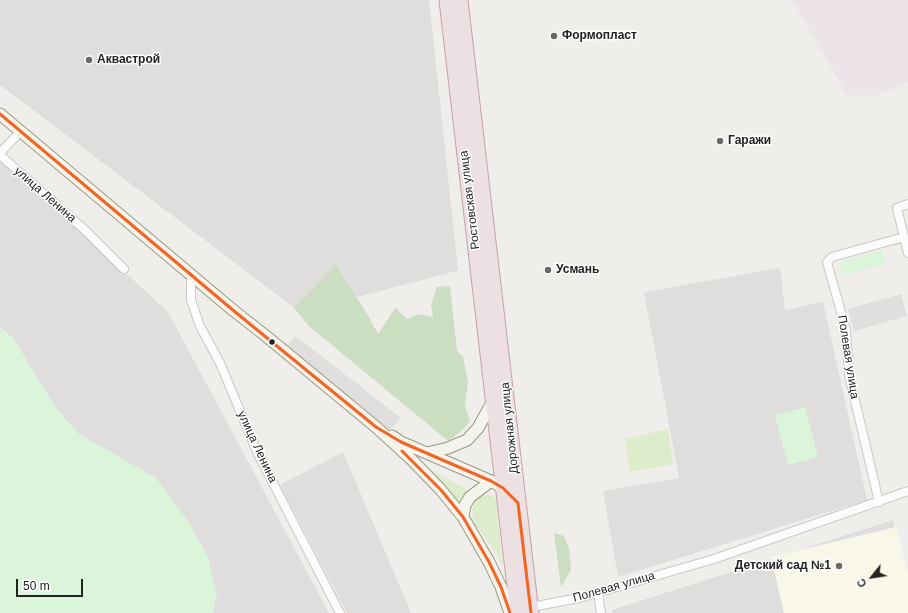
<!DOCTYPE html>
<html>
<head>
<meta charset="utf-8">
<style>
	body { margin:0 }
	#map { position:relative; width:908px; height:613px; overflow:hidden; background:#f0eeeb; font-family:Helvetica,sans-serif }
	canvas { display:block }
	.north { position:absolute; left:852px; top:557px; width:40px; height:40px; -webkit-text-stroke:3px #fff; paint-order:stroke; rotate:240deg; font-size:11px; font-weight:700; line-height:16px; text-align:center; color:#222 }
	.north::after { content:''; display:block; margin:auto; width:14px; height:18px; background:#222; clip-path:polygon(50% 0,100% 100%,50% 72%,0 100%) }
	.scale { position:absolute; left:16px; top:579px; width:67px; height:18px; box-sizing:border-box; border:2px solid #222; border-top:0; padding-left:5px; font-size:12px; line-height:14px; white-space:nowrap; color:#222; -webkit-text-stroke:3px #fff; paint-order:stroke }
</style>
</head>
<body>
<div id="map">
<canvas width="908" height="613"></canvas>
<div class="north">С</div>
<div class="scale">50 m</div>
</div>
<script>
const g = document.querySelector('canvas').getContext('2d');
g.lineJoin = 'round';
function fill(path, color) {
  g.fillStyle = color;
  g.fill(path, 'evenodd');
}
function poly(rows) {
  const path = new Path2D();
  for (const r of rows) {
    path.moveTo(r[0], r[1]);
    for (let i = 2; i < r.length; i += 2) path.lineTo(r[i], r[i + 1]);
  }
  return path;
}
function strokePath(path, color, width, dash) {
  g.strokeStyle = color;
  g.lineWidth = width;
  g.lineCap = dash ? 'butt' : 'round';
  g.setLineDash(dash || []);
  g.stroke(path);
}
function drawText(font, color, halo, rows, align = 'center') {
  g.font = font + ' Helvetica,sans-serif';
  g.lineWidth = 3;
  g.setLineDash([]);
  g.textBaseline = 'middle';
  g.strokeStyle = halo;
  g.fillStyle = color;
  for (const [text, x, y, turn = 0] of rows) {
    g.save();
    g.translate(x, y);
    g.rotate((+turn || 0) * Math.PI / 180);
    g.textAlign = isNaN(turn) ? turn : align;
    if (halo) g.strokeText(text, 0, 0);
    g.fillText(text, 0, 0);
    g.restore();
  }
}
const residential = poly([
	[0,0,429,0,458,270,449,273,300,312,0,85],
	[0,157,168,312,329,613,182,613,0,362],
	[780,268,785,310,823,302,867,500,618,577,603,491,679,478,644,292],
	[343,452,411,613,347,613,280,485],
	[893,520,908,592,908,613,612,613,612,610]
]);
const industrial = poly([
	[792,0,908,0,908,82,876,96,847,95]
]);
const education = poly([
	[896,527,908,575,908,613,784,613,771,557]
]);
const grass = poly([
	[668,429,673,464,630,472,625,439],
	[428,468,469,491,462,497,460,504],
	[488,494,493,496,496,500,503,567,493,548,475,524,473,518,472,510,475,501,480,497]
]);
const forest = poly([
	[336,265,366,312,378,334,395,308,408,319,418,314,433,317,431,304,437,287,450,286,457,351,463,357,468,382,465,406,470,422,458,434,448,441,309,326,294,308],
	[554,533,564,536,569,549,571,570,561,587]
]);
const park = poly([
	[882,250,886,264,843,275,839,262],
	[0,327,13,338,57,409,79,434,156,478,188,521,207,555,217,594,213,613,0,613],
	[805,407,818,457,788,465,775,415]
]);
const parking = poly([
	[901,294,907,316,854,331,848,309],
	[294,337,297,337,401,418,390,430,287,346]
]);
const street = poly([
	[0,153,21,131],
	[0,155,86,231,124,269],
	[904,237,908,253],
	[191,275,191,300,200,326,220,363,258,454,340,613],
	[879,502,849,375,846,330,827,262,832,257,904,237,897,208,908,204],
	[598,593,601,613],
	[531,607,579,598,714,559,908,491]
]);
const secondary = poly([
	[0,114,234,311,266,336,376,427,411,459,441,490,463,517,489,562,501,587,510,613],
	[392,436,401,442,491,481,503,488,508,493],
	[427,453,448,448,467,440,478,428,493,401],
	[463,517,465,505,470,497,491,481]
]);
const highway = poly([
	[447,0,518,613],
	[460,0,531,613]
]);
const bus1 = poly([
	[0,114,234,311,376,427,401,442,491,481,503,488,518,503,531,613],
	[402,451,441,490,463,517,489,562,501,587,510,613]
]);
const markers = [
	[554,36,4,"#6a6968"],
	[89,60,4,"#6a6968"],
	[720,141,4,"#6a6968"],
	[548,270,4,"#6a6968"],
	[272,342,3.5,"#222"],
	[839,566,4,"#6a6968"]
];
const poiNames = [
	["Формопласт",562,36],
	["Аквастрой",97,60],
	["Гаражи",728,141],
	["Усмань",556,270],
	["Детский сад №1",831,566,"right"]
];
const streetNames = [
	["улица Ленина",45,195,41],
	["Ростовская улица",470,200,-97],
	["Полевая улица",848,357,81],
	["Дорожная улица",510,428,-96],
	["улица Ленина",257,447,65],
	["Полевая улица",614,587,-16]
];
fill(residential, '#dfdedc');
fill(industrial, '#ede4e9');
fill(education, '#f8f7e8');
fill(grass, '#ddeccb');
fill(forest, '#cbdec1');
fill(park, '#daf5da');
fill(parking, '#e0dfde');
strokePath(street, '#c9c8c7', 10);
strokePath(secondary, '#999a82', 13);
strokePath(highway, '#c5a2ac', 17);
strokePath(street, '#fdfcfc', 8);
strokePath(secondary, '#f4f4ed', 11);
strokePath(highway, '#ece0e2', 15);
strokePath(bus1, '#f26522', 3);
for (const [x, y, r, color] of markers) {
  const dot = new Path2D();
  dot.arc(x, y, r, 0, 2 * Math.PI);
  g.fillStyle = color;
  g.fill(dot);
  strokePath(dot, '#fff', 1.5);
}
drawText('bold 12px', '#222', '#fff', poiNames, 'left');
drawText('12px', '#222', '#fff', streetNames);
</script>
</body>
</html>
